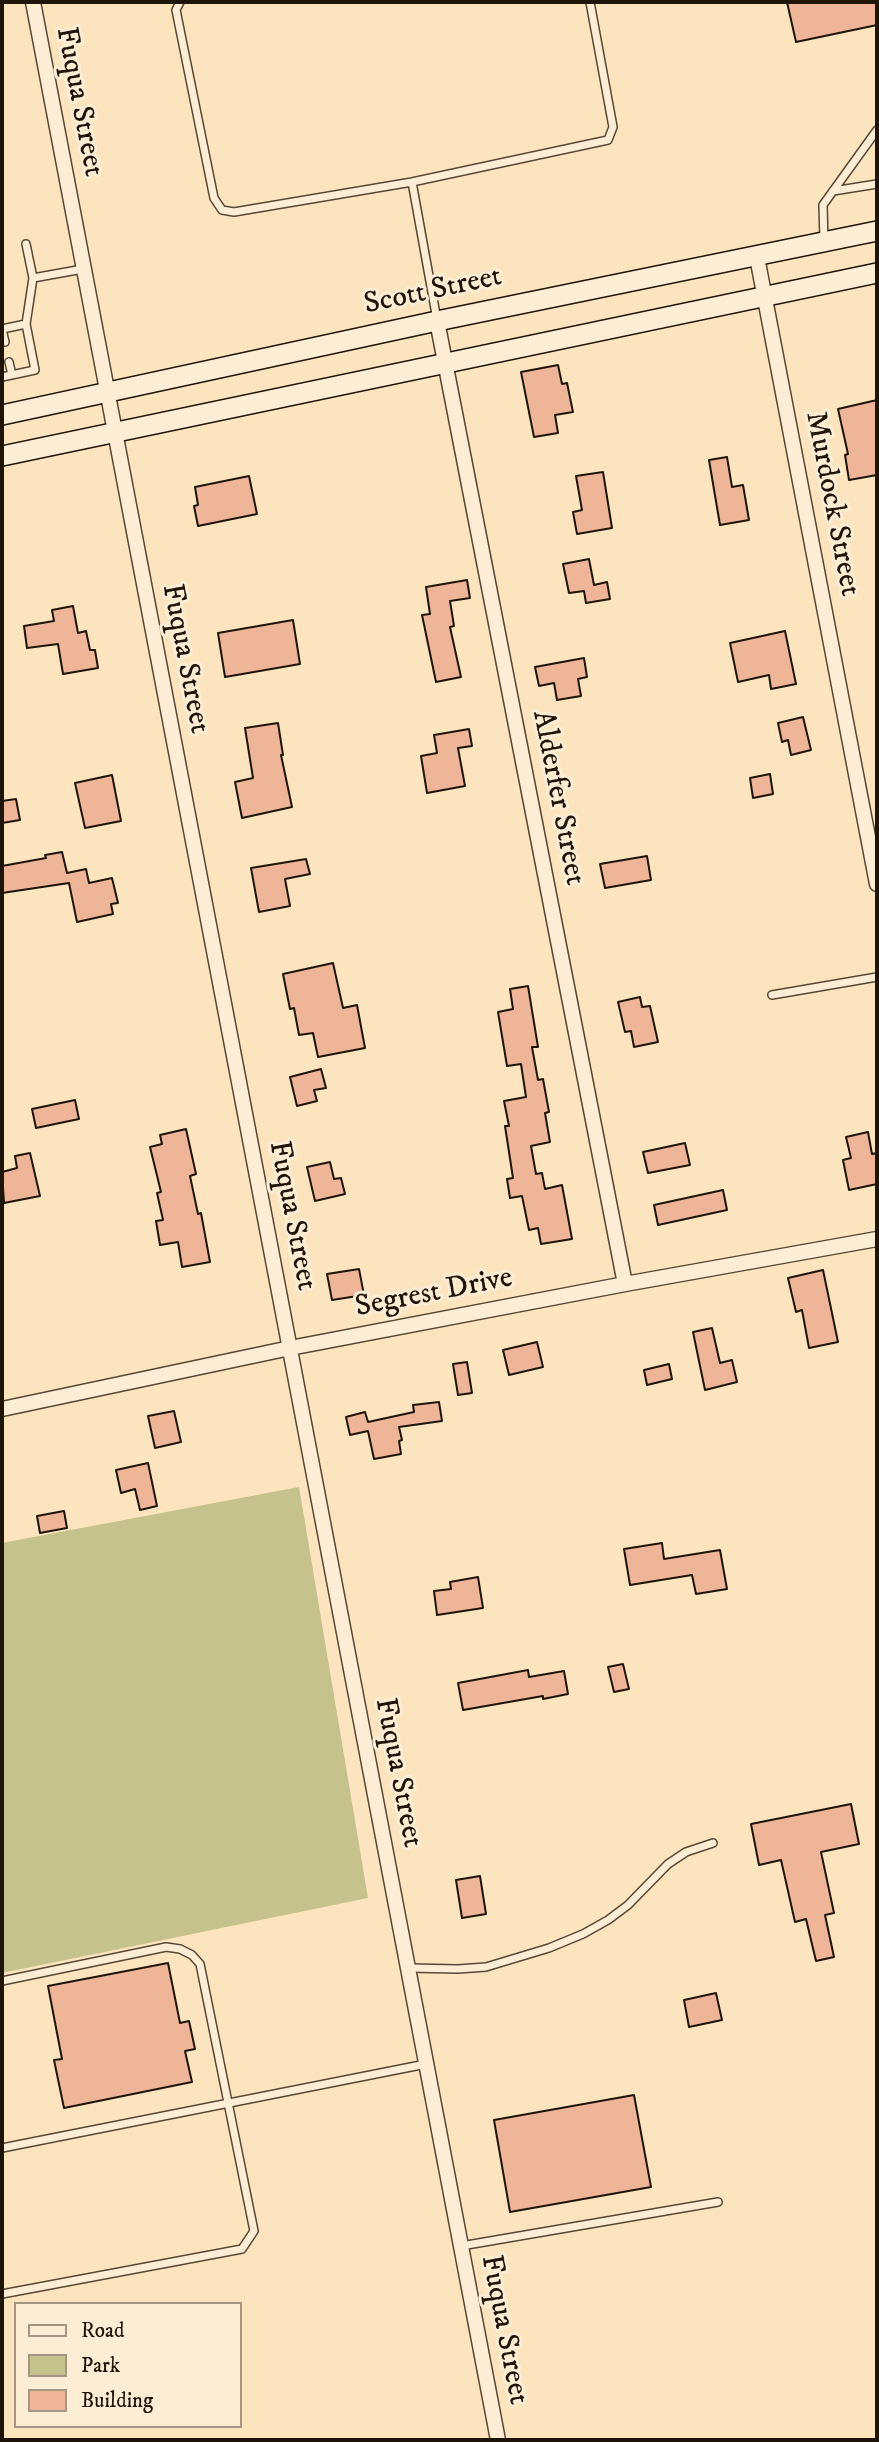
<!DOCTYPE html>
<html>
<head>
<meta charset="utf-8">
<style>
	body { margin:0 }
	#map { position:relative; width:879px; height:2442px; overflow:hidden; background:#fce4bf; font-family:"IM FELL DW Pica",serif }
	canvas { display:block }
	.frame { position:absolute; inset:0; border:4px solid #1e1407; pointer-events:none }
	.legend { position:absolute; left:14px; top:2302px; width:228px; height:126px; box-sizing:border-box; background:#fdedd5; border:2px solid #a49683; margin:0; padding:9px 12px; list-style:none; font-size:21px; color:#1e1407 }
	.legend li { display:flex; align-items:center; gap:14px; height:35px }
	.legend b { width:35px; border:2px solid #a49683 }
</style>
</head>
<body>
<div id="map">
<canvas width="879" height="2442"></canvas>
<div class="frame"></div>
<ul class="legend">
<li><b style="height:9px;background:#fdedd5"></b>Road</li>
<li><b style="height:19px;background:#c6c28e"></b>Park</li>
<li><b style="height:19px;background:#eeb599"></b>Building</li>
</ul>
</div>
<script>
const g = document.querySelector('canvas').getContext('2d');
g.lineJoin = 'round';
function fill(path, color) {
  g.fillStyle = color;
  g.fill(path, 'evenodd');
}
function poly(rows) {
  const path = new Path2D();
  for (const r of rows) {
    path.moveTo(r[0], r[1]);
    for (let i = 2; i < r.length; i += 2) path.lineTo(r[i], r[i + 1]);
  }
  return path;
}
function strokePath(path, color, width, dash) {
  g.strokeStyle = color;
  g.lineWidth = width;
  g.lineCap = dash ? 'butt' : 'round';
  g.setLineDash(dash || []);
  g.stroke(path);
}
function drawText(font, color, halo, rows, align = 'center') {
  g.font = font + ' "IM FELL DW Pica",serif';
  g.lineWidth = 6;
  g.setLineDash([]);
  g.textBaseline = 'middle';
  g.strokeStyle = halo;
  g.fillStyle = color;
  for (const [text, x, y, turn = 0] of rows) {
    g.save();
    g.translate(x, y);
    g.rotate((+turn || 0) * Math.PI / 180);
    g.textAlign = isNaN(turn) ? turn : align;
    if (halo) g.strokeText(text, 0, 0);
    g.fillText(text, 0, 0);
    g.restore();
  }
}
const green = poly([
	[299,1487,368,1898,2,1973,2,1543]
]);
const building = poly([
	[787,2,877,2,877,25,796,42,787,2],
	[558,365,562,384,567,383,573,412,555,415,558,433,534,437,521,372,558,365],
	[877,400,877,475,849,480,845,455,848,454,838,409,877,400],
	[727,457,732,487,743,485,749,520,720,525,709,460,727,457],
	[603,472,612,528,577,534,573,512,582,510,576,476,603,472],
	[249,476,257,514,198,526,194,506,198,505,195,487,249,476],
	[589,559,594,585,607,582,610,599,586,603,584,591,569,593,563,564,589,559],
	[467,580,470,598,450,601,454,626,450,627,461,677,436,682,422,615,430,614,426,587,467,580],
	[73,606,78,633,86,631,90,650,95,650,98,668,63,674,58,644,27,648,24,626,54,621,52,610,73,606],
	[293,620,300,664,225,677,218,633,293,620],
	[785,631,796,684,771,689,769,675,738,682,730,643,785,631],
	[584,658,587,677,578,679,581,696,557,700,554,683,539,686,535,667,584,658],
	[803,717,811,750,791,755,788,740,782,742,778,723,803,717],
	[278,723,283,755,281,755,292,807,242,818,235,782,253,778,245,728,278,723],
	[469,729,472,746,458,748,465,786,427,793,421,756,437,753,434,735,469,729],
	[770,774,773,794,753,798,750,778,770,774],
	[112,775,121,821,85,828,75,783,112,775],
	[16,799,20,820,2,823,2,801,16,799],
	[62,852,67,873,86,869,89,883,112,878,118,903,111,904,113,914,77,922,69,883,2,893,2,866,46,858,45,855,62,852],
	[647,856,651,880,605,888,600,864,647,856],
	[306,859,310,874,285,879,290,906,259,912,251,868,306,859],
	[333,963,343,1008,357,1005,365,1048,318,1057,313,1033,299,1035,294,1008,290,1009,283,974,333,963],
	[528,986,538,1047,532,1047,538,1080,543,1079,549,1112,545,1113,550,1142,531,1146,536,1174,542,1173,545,1189,562,1185,572,1239,541,1244,538,1228,529,1230,522,1196,510,1198,507,1179,513,1178,505,1126,509,1126,504,1101,526,1097,521,1064,507,1066,498,1012,513,1009,510,989,528,986],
	[640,997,642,1007,650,1006,658,1042,634,1047,631,1031,625,1032,618,1002,640,997],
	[321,1069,326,1088,314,1090,317,1101,297,1106,290,1077,321,1069],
	[75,1100,79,1119,36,1128,32,1109,75,1100],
	[186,1129,196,1174,190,1176,198,1214,201,1213,210,1262,182,1267,178,1242,160,1245,156,1221,163,1220,157,1193,161,1192,150,1147,162,1144,160,1135,186,1129],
	[868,1132,872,1154,877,1153,877,1184,849,1190,843,1160,851,1158,846,1137,868,1132],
	[685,1143,690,1165,648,1173,643,1152,685,1143],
	[30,1153,40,1196,4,1203,2,1172,17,1168,15,1156,30,1153],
	[330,1162,334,1179,341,1178,345,1194,315,1201,307,1167,330,1162],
	[723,1190,727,1210,658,1225,654,1205,723,1190],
	[359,1269,364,1295,332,1300,327,1274,359,1269],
	[823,1270,838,1342,809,1348,802,1310,796,1312,788,1278,823,1270],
	[712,1328,720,1363,732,1360,737,1382,705,1390,693,1332,712,1328],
	[537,1342,543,1367,509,1375,503,1350,537,1342],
	[467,1362,472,1393,458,1395,453,1364,467,1362],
	[669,1364,672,1379,647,1385,644,1370,669,1364],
	[439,1402,442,1421,399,1427,402,1440,399,1441,401,1454,374,1459,368,1431,350,1435,346,1417,365,1412,368,1422,414,1412,413,1405,439,1402],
	[174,1411,181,1442,155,1448,148,1416,174,1411],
	[148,1463,157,1506,140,1510,135,1489,121,1493,116,1470,148,1463],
	[64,1511,67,1528,40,1533,37,1516,64,1511],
	[662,1543,664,1559,720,1550,727,1589,696,1594,692,1575,630,1585,624,1549,662,1543],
	[478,1577,483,1608,437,1615,434,1591,451,1589,450,1582,478,1577],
	[623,1664,629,1689,614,1692,608,1667,623,1664],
	[528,1670,529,1677,564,1671,568,1694,543,1699,543,1696,463,1710,458,1683,528,1670],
	[851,1804,859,1844,821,1852,834,1913,825,1915,834,1957,816,1961,806,1919,795,1922,781,1860,759,1865,751,1824,851,1804],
	[480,1876,486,1914,462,1918,456,1880,480,1876],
	[168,1963,180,2023,189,2021,195,2049,185,2051,192,2082,64,2108,54,2060,62,2059,48,1986,168,1963],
	[716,1993,722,2020,689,2027,684,2000,716,1993],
	[634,2095,651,2187,510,2212,494,2120,634,2095]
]);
const service = poly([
	[180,2,176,10,214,198,222,210,234,212,412,182,608,140,613,127,590,2],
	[412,182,437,320],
	[833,191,877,184],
	[824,241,823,205,877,130],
	[26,244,33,278],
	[2,329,26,324],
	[2,329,5,342],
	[9,362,12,375],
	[2,377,35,370,26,324,33,278,83,269],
	[772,995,877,977],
	[408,1968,458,1969,486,1967,549,1948,583,1934,608,1920,628,1905,668,1864,686,1852,713,1843],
	[2,1981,166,1947,180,1949,192,1955,200,1964,254,2231,242,2249,2,2294],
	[2,2148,426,2064],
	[461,2246,718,2202]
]);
const minor = poly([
	[33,2,498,2440],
	[757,257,877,884],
	[437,321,625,1284],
	[2,1409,290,1348,625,1284,877,1239]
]);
const secondary = poly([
	[2,415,437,321,877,231],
	[2,456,877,273]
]);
const streetNames = [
	["Fuqua Street",78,102,79],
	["Scott Street",433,292,-12],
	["Murdock Street",831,504,79],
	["Fuqua Street",184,659,79],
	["Alderfer Street",557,798,79],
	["Fuqua Street",291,1216,79],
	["Segrest Drive",434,1294,-11],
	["Fuqua Street",397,1773,79],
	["Fuqua Street",503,2330,79]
];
fill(green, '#c6c28e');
fill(building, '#eeb599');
strokePath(building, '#1e1407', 2);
strokePath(service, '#564835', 10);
strokePath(minor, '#564835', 17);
strokePath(secondary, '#1e1407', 22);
strokePath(service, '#fdedd5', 7);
strokePath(minor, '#fdedd5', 14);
strokePath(secondary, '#fdedd5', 19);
drawText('30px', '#1e1407', '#fdedd5', streetNames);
</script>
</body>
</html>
